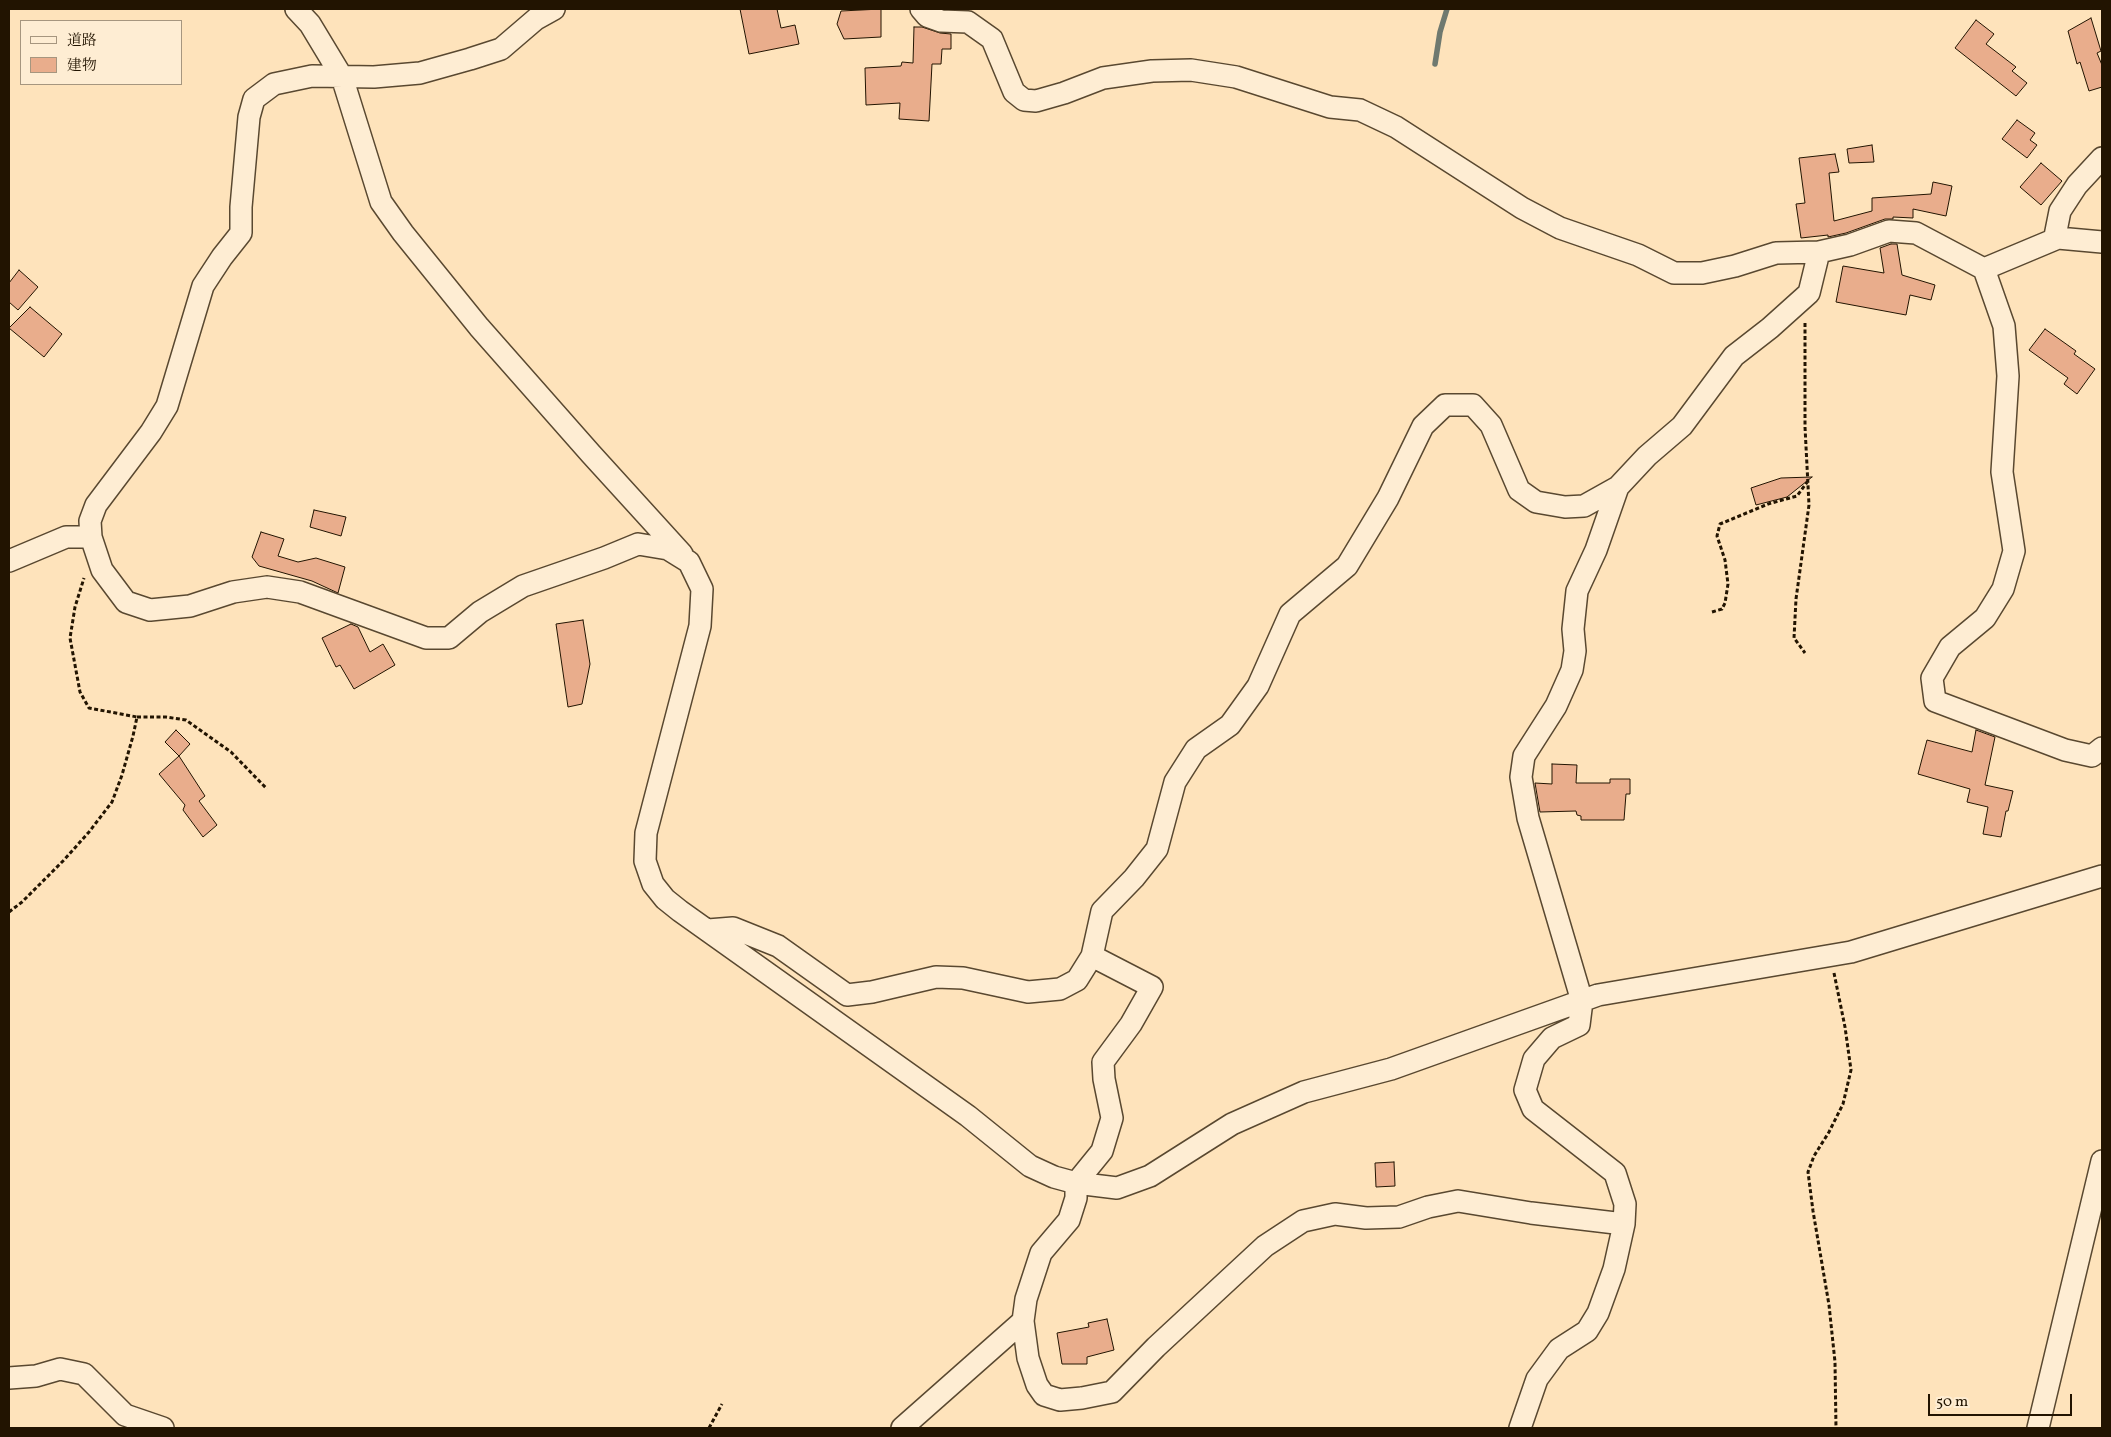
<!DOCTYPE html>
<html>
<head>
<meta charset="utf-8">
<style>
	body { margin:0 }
	#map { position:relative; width:2111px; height:1437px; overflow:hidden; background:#fee3bb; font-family:Vollkorn,"Noto Serif JP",serif }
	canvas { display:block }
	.frame { position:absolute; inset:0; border:10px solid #221401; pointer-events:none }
	.legend { position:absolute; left:20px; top:20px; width:162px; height:65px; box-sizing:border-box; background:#feedd3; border:1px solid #a6967f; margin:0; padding:6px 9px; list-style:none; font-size:15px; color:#221401 }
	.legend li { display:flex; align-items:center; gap:10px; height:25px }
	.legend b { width:25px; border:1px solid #a6967f }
	.scale { position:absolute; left:1928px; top:1394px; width:144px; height:22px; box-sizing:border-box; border:2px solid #221401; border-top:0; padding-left:6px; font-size:15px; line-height:18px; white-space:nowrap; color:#221401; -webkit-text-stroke:4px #feedd3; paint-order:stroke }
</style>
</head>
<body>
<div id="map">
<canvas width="2111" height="1437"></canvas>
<div class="frame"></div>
<ul class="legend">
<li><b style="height:6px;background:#feedd3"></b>道路</li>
<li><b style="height:14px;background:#e9ad8c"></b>建物</li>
</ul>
<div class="scale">50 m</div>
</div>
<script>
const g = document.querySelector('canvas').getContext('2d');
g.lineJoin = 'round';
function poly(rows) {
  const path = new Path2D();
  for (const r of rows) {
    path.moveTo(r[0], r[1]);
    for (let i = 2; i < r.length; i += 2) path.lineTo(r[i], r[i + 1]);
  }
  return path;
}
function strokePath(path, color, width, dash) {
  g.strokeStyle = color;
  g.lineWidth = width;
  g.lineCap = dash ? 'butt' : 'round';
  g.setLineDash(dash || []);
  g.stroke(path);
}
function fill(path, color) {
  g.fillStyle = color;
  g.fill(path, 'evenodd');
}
const stream = poly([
	[1435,64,1440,32,1447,9]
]);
const building = poly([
	[740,9,777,9,781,28,795,25,799,44,749,54,740,9],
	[881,9,881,37,844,39,837,24,841,11,881,9],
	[2091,18,2101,51,2097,53,2102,65,2102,87,2089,91,2080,62,2077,64,2068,31,2091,18],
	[1976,20,1994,34,1986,44,2016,67,2012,71,2027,83,2016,96,1955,48,1976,20],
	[914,27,922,27,940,33,951,34,951,49,942,49,941,64,932,64,929,121,899,119,900,103,866,105,865,68,901,66,902,62,913,63,914,27],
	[2017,120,2035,133,2030,140,2037,145,2027,158,2002,139,2017,120],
	[1872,145,1874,162,1849,163,1847,149,1872,145],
	[1835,154,1839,172,1829,173,1834,221,1872,211,1872,198,1931,194,1933,182,1952,186,1946,216,1913,209,1913,218,1893,217,1893,219,1885,219,1846,233,1828,237,1828,235,1801,238,1796,204,1805,203,1799,158,1835,154],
	[2041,163,2062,181,2041,205,2020,187,2041,163],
	[1891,244,1897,244,1902,275,1935,285,1931,300,1910,295,1906,315,1836,302,1843,266,1884,273,1880,248,1891,244],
	[19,270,38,287,18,310,9,302,9,283,19,270],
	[30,307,62,334,44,357,9,328,30,307],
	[2045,329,2076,351,2074,354,2095,369,2077,394,2064,384,2068,378,2029,350,2045,329],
	[1812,477,1787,497,1756,505,1751,488,1781,478,1812,477],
	[314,510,346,517,341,536,310,527,314,510],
	[261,532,284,539,278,556,298,562,316,558,345,567,338,593,312,581,259,566,252,557,261,532],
	[583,620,590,664,582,704,568,707,556,624,583,620],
	[351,624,358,627,370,652,383,644,395,665,354,689,340,665,336,667,322,638,351,624],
	[176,730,190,744,179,756,165,742,176,730],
	[1976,730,1995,737,1985,785,2013,791,2008,811,2006,811,2001,837,1983,834,1988,807,1967,802,1970,789,1918,774,1927,740,1972,752,1976,730],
	[179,756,205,796,199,801,217,825,203,837,183,810,185,805,159,774,179,756],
	[1552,764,1577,765,1576,783,1610,783,1610,779,1630,779,1630,794,1626,794,1624,820,1581,820,1581,816,1577,815,1576,811,1540,812,1535,783,1552,784,1552,764],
	[1394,1162,1395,1186,1376,1187,1375,1163,1394,1162],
	[1107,1319,1114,1350,1087,1357,1087,1364,1062,1364,1057,1333,1089,1327,1088,1323,1107,1319]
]);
const path = poly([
	[1805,323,1805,427,1809,505,1796,599,1794,638,1805,653],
	[1712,612,1722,609,1725,603,1728,584,1725,560,1717,536,1720,524,1768,504,1797,496,1808,481],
	[137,717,166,717,186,720,231,752,267,789],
	[9,912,22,902,64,860,89,832,112,802,122,775,133,736,137,717,89,708,80,692,70,638,75,607,84,578],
	[1834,973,1845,1027,1851,1070,1843,1104,1829,1132,1814,1156,1808,1172,1813,1211,1829,1305,1835,1362,1836,1428],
	[709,1428,722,1404]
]);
const minor = poly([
	[296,9,310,24,342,77,381,202,403,233,479,327,591,454,682,554],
	[554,9,536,19,501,49,470,59,420,73,374,77,312,76,274,84,254,99,249,117,241,207,241,233,222,257,203,286,167,406,151,432,96,505,90,521,91,537,102,570,126,602,150,610,190,606,233,592,267,587,300,592,426,638,449,638,480,612,523,586,604,558,638,544,668,549,689,562,702,589,700,626,646,833,645,861,653,884,665,899,680,911,968,1116,1030,1166,1054,1177,1076,1183,1117,1188,1150,1176,1232,1124,1304,1092,1391,1069,1598,995,1851,952,2102,876],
	[921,9,927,16,941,21,968,22,992,39,1014,92,1024,100,1036,101,1064,93,1103,78,1152,71,1191,70,1236,77,1330,107,1360,110,1396,127,1522,208,1560,228,1638,255,1674,273,1702,273,1735,266,1776,253,1819,252,1850,245,1889,231,1916,233,1984,269,2004,326,2008,376,2002,472,2014,551,2003,589,1985,618,1950,647,1932,678,1935,701,2065,750,2092,756,2102,748],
	[2058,238,2055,236,2060,211,2077,185,2102,158],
	[1984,269,2058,238,2102,242],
	[9,561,66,537,91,537],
	[708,930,733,928,778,946,847,995,872,992,936,977,963,978,1028,992,1060,989,1077,980,1092,956,1102,911,1134,878,1157,849,1175,782,1196,749,1230,725,1258,686,1290,614,1347,566,1388,498,1423,426,1445,405,1473,405,1491,425,1519,490,1536,502,1565,507,1584,506,1618,487,1647,456,1682,426,1734,356,1770,328,1809,293,1819,252],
	[1092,956,1152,987,1131,1024,1103,1062,1104,1079,1112,1118,1102,1151,1076,1183,1076,1198,1069,1220,1041,1253,1026,1299,1023,1321,1028,1358,1037,1385,1044,1395,1060,1400,1082,1398,1112,1392,1156,1347,1265,1246,1303,1221,1335,1214,1366,1218,1399,1217,1428,1207,1458,1201,1531,1213,1624,1224],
	[9,1378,36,1376,60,1369,84,1374,125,1415,163,1428],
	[902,1428,1023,1321],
	[1520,1428,1537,1379,1559,1349,1587,1331,1598,1313,1614,1269,1624,1224,1625,1204,1615,1173,1533,1109,1525,1090,1534,1059,1552,1038,1579,1025,1582,1001,1528,818,1521,777,1524,756,1556,706,1572,670,1575,651,1573,629,1577,591,1596,550,1618,487],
	[2038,1428,2102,1161]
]);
strokePath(stream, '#6f796f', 5.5);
fill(building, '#e9ad8c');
strokePath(building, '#221401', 1);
strokePath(minor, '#594830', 24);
strokePath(path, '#221401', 3, [4, 2.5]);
strokePath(minor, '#feedd3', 21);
</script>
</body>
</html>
